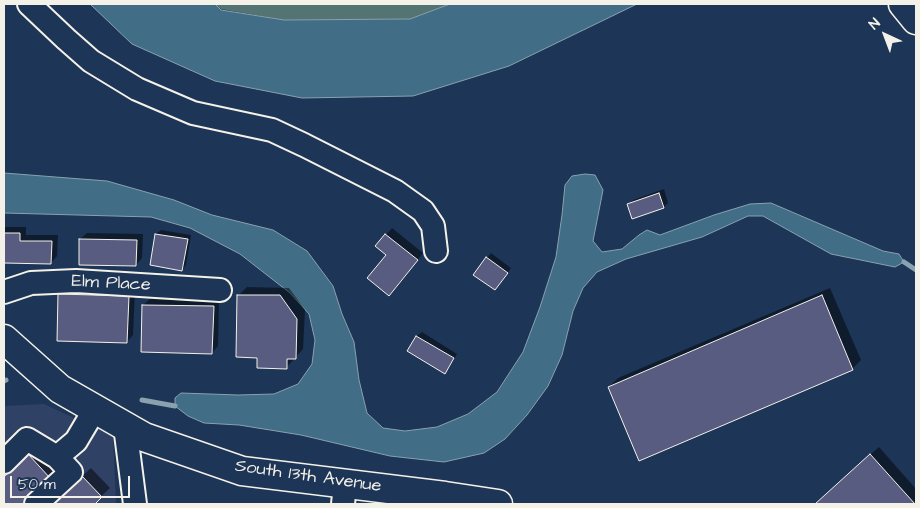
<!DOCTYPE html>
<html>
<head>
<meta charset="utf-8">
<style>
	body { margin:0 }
	#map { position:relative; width:920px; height:508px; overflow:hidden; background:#1d3557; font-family:"Architects Daughter",sans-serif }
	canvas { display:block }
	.frame { position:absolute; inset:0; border:5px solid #f4f1e8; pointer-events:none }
	.north { position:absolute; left:860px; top:10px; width:50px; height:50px; -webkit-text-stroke:4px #1d3557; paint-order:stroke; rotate:317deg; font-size:14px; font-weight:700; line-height:20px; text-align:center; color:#f4f1e8 }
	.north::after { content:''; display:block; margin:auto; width:18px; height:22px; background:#f4f1e8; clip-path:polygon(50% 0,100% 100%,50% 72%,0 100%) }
	.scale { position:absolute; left:10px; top:476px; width:120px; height:22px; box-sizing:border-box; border:2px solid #f4f1e8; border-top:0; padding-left:6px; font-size:15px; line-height:18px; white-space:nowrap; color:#f4f1e8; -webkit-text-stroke:4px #1d3557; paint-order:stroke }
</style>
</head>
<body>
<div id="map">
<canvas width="920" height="508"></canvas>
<div class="frame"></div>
<div class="north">N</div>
<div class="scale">50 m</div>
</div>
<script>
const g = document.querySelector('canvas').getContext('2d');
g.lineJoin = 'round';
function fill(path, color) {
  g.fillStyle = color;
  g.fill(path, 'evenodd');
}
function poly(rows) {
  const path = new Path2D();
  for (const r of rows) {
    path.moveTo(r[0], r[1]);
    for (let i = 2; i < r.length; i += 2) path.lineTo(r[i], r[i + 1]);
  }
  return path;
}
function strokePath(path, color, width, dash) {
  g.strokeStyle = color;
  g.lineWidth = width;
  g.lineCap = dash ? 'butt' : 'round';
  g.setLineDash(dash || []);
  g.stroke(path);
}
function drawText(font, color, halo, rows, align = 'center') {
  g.font = font + ' "Architects Daughter",sans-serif';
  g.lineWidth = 5;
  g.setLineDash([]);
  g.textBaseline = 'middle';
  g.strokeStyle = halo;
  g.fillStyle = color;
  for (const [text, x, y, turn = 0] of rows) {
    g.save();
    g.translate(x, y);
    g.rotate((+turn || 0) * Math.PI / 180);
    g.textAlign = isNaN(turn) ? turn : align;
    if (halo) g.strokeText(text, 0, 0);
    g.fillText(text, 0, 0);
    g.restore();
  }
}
const built = poly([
	[44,404,113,436,116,502,114,504,4,504,4,406]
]);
const green = poly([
	[215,4,450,4,410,19,284,20,221,9]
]);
const water = poly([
	[90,4,215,4,221,10,284,20,410,19,450,4,637,4,509,66,413,96,302,98,215,81,132,44,90,4],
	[4,173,107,181,174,200,212,215,273,230,307,251,333,286,342,314,354,342,359,380,367,413,383,428,405,431,437,427,468,414,497,392,523,352,540,307,556,257,562,215,565,185,572,176,585,174,595,175,603,190,593,241,602,252,622,249,639,235,647,230,660,235,714,215,750,204,771,203,883,251,899,254,904,262,895,267,831,254,763,216,748,216,702,237,626,259,597,272,583,288,573,311,562,355,548,386,527,415,505,439,484,453,444,462,390,456,301,435,239,425,204,423,188,416,175,406,175,398,181,393,238,395,274,394,298,384,312,364,315,340,309,314,290,293,240,254,190,228,151,217,4,213,4,173]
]);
const shadow = poly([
	[664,189,668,203,664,207,629,204,633,200],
	[5,227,26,227,26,235,58,235,57,256,51,263,4,262,4,228],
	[392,228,423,253,396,288,386,235],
	[161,230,191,235,186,265,182,270,151,264,156,234],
	[87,233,143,234,142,258,136,265,80,239],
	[491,253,511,268,499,285,475,274],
	[247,287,289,288,305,310,303,349,286,368,259,357,239,295],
	[66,288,135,290,133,335,127,342,59,295],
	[830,288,861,360,852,369,609,387,618,378],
	[150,299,219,300,218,346,212,353,143,305],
	[422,332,457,354,449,368,445,372,409,350,417,336],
	[37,447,58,469,21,504,4,504,4,478],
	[879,447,916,489,916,504,815,504],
	[91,468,110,488,93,504,52,504]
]);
const stream = poly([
	[904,262,916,270],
	[4,381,6,380],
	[142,400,175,406]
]);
const building = poly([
	[659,193,664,208,632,219,627,204,659,193],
	[4,233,20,233,20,241,52,241,51,264,4,263,4,233],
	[155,234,188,239,182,271,150,265,155,234],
	[385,234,418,260,389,296,367,278,386,255,375,246,385,234],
	[79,239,137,240,136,266,79,265,79,239],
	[486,257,508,273,495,290,473,275,486,257],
	[58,294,129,296,127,343,57,341,58,294],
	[237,295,280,295,297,319,296,359,287,359,287,369,257,368,257,358,236,357,237,295],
	[822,295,853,370,639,461,608,387,822,295],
	[142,305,214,306,212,354,141,352,142,305],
	[416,336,454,358,445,374,407,351,416,336],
	[28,454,50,478,23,504,4,504,4,477,28,454],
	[870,454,915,504,815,504,870,454],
	[82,476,102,497,95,504,51,504,82,476]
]);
const minor = poly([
	[29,4,66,39,91,61,137,89,193,113,272,130,304,145,395,191,423,211,433,226,436,251],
	[4,292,31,283,76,281,220,290],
	[125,426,135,504],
	[57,457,76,441,95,409],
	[4,462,27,439,57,457,71,472,36,504],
	[343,504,345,484]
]);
const major = poly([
	[4,339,60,389,144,437,242,471,445,496,498,504]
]);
const highway = poly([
	[903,4,916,20]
]);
const streetNames = [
	["Elm Place",111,284,3],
	["South 13th Avenue",308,477,8]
];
fill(built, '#2f4164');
fill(green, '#547474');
fill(water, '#416d86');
strokePath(water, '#89a2ad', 1);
fill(shadow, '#0007');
strokePath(stream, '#89a2ad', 5);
fill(building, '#595c81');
strokePath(building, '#f4f1e8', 1);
strokePath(minor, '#f4f1e8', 26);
strokePath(major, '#f4f1e8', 31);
strokePath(highway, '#f4f1e8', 31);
strokePath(minor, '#1d3557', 22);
strokePath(major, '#1d3557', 28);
strokePath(highway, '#1d3557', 28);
drawText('18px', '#f4f1e8', '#1d3557', streetNames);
</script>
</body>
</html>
